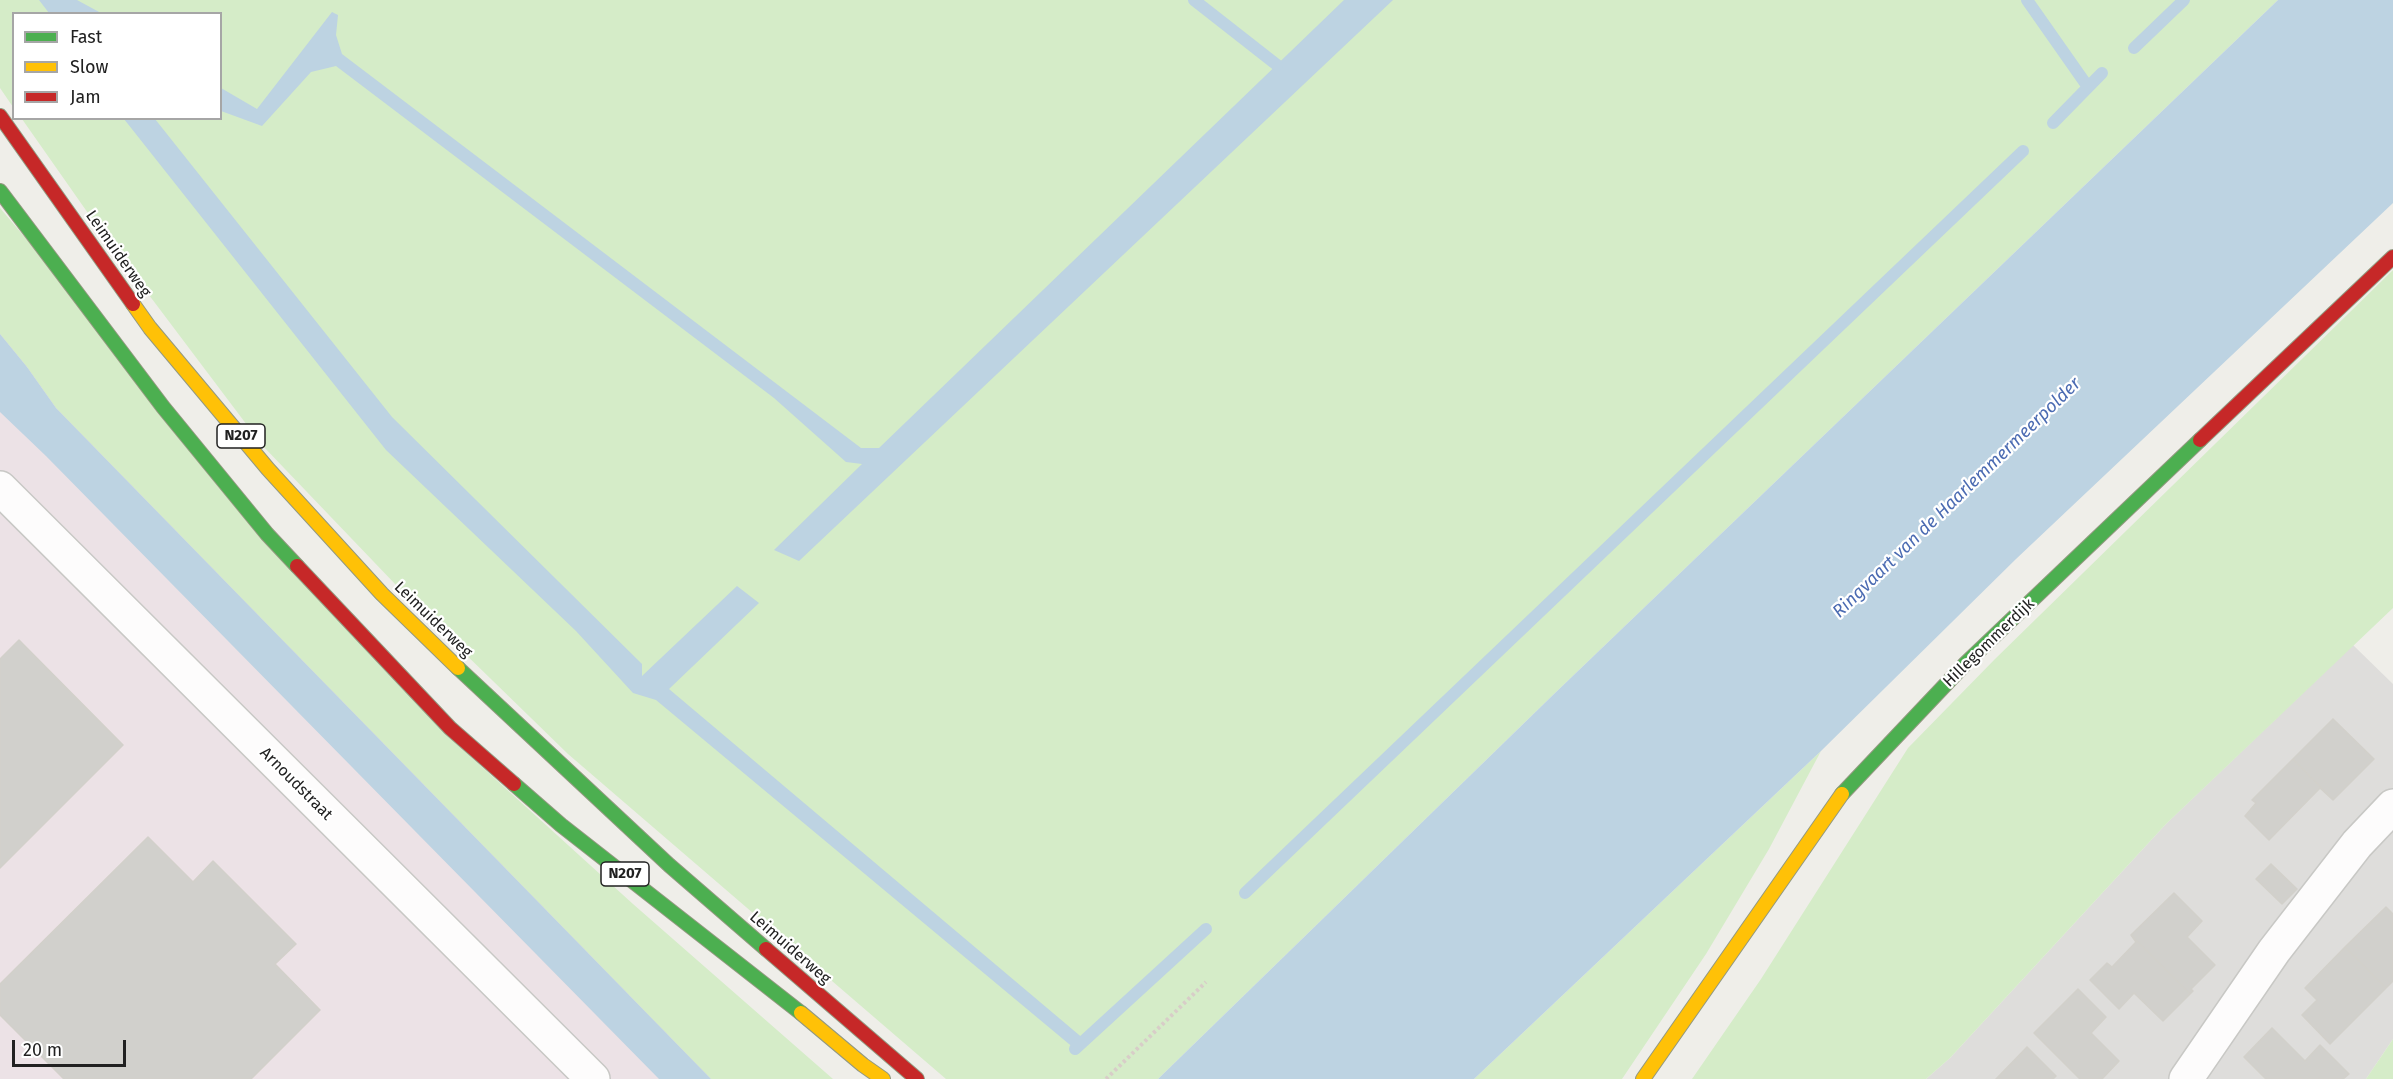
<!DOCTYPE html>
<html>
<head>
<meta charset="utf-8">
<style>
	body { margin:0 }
	#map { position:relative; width:2393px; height:1079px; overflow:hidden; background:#efeee9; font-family:"Fira Sans",sans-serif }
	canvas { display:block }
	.legend { position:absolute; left:12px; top:12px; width:210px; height:108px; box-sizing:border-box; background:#fff; border:2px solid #a6a6a6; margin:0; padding:8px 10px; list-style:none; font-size:18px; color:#212121 }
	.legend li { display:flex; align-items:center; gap:12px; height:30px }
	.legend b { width:30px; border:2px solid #a6a6a6 }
	.scale { position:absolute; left:12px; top:1040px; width:114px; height:27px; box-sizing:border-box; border:3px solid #212121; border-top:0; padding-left:8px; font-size:18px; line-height:21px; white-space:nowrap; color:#212121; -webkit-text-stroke:4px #fff; paint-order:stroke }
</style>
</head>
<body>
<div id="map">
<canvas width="2393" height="1079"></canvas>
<ul class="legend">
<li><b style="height:8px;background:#4caf50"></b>Fast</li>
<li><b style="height:8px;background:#ffc107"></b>Slow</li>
<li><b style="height:8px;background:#c62828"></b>Jam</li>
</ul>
<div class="scale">20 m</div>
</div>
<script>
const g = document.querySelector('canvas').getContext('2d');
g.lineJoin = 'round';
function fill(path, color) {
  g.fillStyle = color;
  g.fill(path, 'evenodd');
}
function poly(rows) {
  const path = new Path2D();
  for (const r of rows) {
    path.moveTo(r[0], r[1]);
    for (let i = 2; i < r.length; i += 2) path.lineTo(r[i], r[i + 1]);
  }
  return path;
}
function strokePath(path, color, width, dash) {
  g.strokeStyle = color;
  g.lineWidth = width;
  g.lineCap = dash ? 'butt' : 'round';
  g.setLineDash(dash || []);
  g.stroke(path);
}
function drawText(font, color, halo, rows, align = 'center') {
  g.font = font + ' "Fira Sans",sans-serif';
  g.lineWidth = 4.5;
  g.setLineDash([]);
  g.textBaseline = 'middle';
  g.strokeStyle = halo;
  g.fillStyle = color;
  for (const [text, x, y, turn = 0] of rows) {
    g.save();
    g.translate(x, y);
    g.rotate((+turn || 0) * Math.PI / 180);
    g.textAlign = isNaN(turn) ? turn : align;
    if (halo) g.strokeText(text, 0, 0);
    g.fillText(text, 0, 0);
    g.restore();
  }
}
const residential = poly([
	[2353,645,2393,684,2393,1039,2366,1079,1926,1079,1950,1058,2166,824]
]);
const industrial = poly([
	[0,273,729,1079,0,1079]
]);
const grass = poly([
	[0,0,2278,0,1555,693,1158,1079,946,1079,568,754,418,608,262,445,97,226,22,119,220,118,220,14,14,14,13,107,0,88],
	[0,208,450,738,633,904,833,1079,711,1079,56,408,27,367,0,334],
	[2393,270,2393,608,2166,824,1950,1058,1926,1079,1692,1079,1761,979,1908,748,1995,659],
	[1821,751,1769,849,1706,954,1622,1079,1474,1079],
	[2393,1039,2393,1079,2366,1079]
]);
const water = poly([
	[39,0,77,0,101,13,49,13],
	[1344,0,1393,0,799,561,774,550,862,464,846,462,774,398,336,66,311,72,262,126,221,111,221,88,257,109,332,12,338,15,336,35,342,54,861,448,879,448],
	[2278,0,2393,0,2393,203,2016,559,1821,751,1474,1079,1158,1079,1555,693],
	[124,119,155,119,392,417,642,664,642,676,737,586,759,603,669,689,1085,1040,1075,1049,656,700,633,693,576,631,386,450],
	[0,334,27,367,56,408,711,1079,659,1079,46,456,0,412]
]);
const stream = poly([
	[1194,0,1277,65],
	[2027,0,2088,87],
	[2134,48,2184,0],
	[2053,123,2102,73],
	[1245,893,2023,151],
	[1075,1049,1206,929]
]);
const building = poly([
	[19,640,123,745,0,868,0,659,19,640],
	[2333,719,2374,759,2333,800,2293,759,2333,719],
	[2293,759,2333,800,2320,788,2269,840,2245,816,2256,803,2252,800,2293,759],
	[148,837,193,882,213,861,296,944,275,964,320,1010,251,1079,64,1079,0,1015,0,984,148,837],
	[2271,864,2297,889,2282,904,2256,879,2271,864],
	[2174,893,2202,921,2187,937,2215,965,2191,989,2193,991,2190,994,2131,935,2174,893],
	[2386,907,2393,914,2393,981,2386,988,2345,947,2386,907],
	[2131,935,2190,994,2163,1021,2134,993,2119,1009,2090,980,2107,963,2112,967,2136,942,2131,935],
	[2345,947,2386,988,2330,1044,2302,1015,2317,1000,2305,988,2345,947],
	[2078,989,2106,1017,2091,1033,2119,1061,2102,1079,2080,1079,2034,1033,2078,989],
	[2272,1028,2305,1061,2320,1045,2349,1074,2343,1079,2266,1079,2244,1057,2272,1028],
	[2027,1047,2056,1076,2053,1079,1996,1079,2027,1047]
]);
const path = poly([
	[1106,1079,1206,982]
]);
const street = poly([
	[0,488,593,1079],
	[2186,1079,2274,951,2357,844,2393,806]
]);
const fast = poly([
	[0,191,163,407,267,534,297,566],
	[458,668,669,865,766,949],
	[514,784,561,825,801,1013],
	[1842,794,1966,663,2200,440]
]);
const slow = poly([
	[133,304,150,328,268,469,382,594,458,668],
	[801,1013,863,1065,883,1079],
	[1643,1079,1842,794]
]);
const jam = poly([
	[0,116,133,304],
	[2200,440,2393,257],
	[297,566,450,728,514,784],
	[766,949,917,1079]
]);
const shields = [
	[241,436,48],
	[625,874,48]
];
const shieldNames = [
	["N207",241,436],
	["N207",625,874]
];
const streetNames = [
	["Leimuiderweg",118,254,55],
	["Leimuiderweg",433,620,44],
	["Hillegommerdijk",1989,643,-44],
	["Arnoudstraat",296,784,45],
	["Leimuiderweg",790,948,41]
];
const waterNames = [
	["Ringvaart van de Haarlemmermeerpolder",1957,498,-44]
];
fill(residential, '#dedddb');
fill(industrial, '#ece2e6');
fill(grass, '#d5ecc8');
fill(water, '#bdd3e2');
strokePath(stream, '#bdd3e2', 12);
fill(building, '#d1d0cc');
strokePath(building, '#d2d0ca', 1.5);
strokePath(street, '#c8c8c5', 36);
strokePath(fast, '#939980', 16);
strokePath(slow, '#939980', 16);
strokePath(jam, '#939980', 16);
strokePath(path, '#d8cdc8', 4, [3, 3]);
strokePath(street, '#fdfcfc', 33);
strokePath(fast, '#4caf50', 14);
strokePath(slow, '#ffc107', 14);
strokePath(jam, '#c62828', 14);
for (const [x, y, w] of shields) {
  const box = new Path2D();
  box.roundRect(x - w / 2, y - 12, w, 24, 4.5);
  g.fillStyle = '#fff';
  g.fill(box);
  strokePath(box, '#212121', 1.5);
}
drawText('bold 15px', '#212121', null, shieldNames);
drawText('16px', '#212121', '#fff', streetNames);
drawText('italic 18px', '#4b6bb2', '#fff', waterNames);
</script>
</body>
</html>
